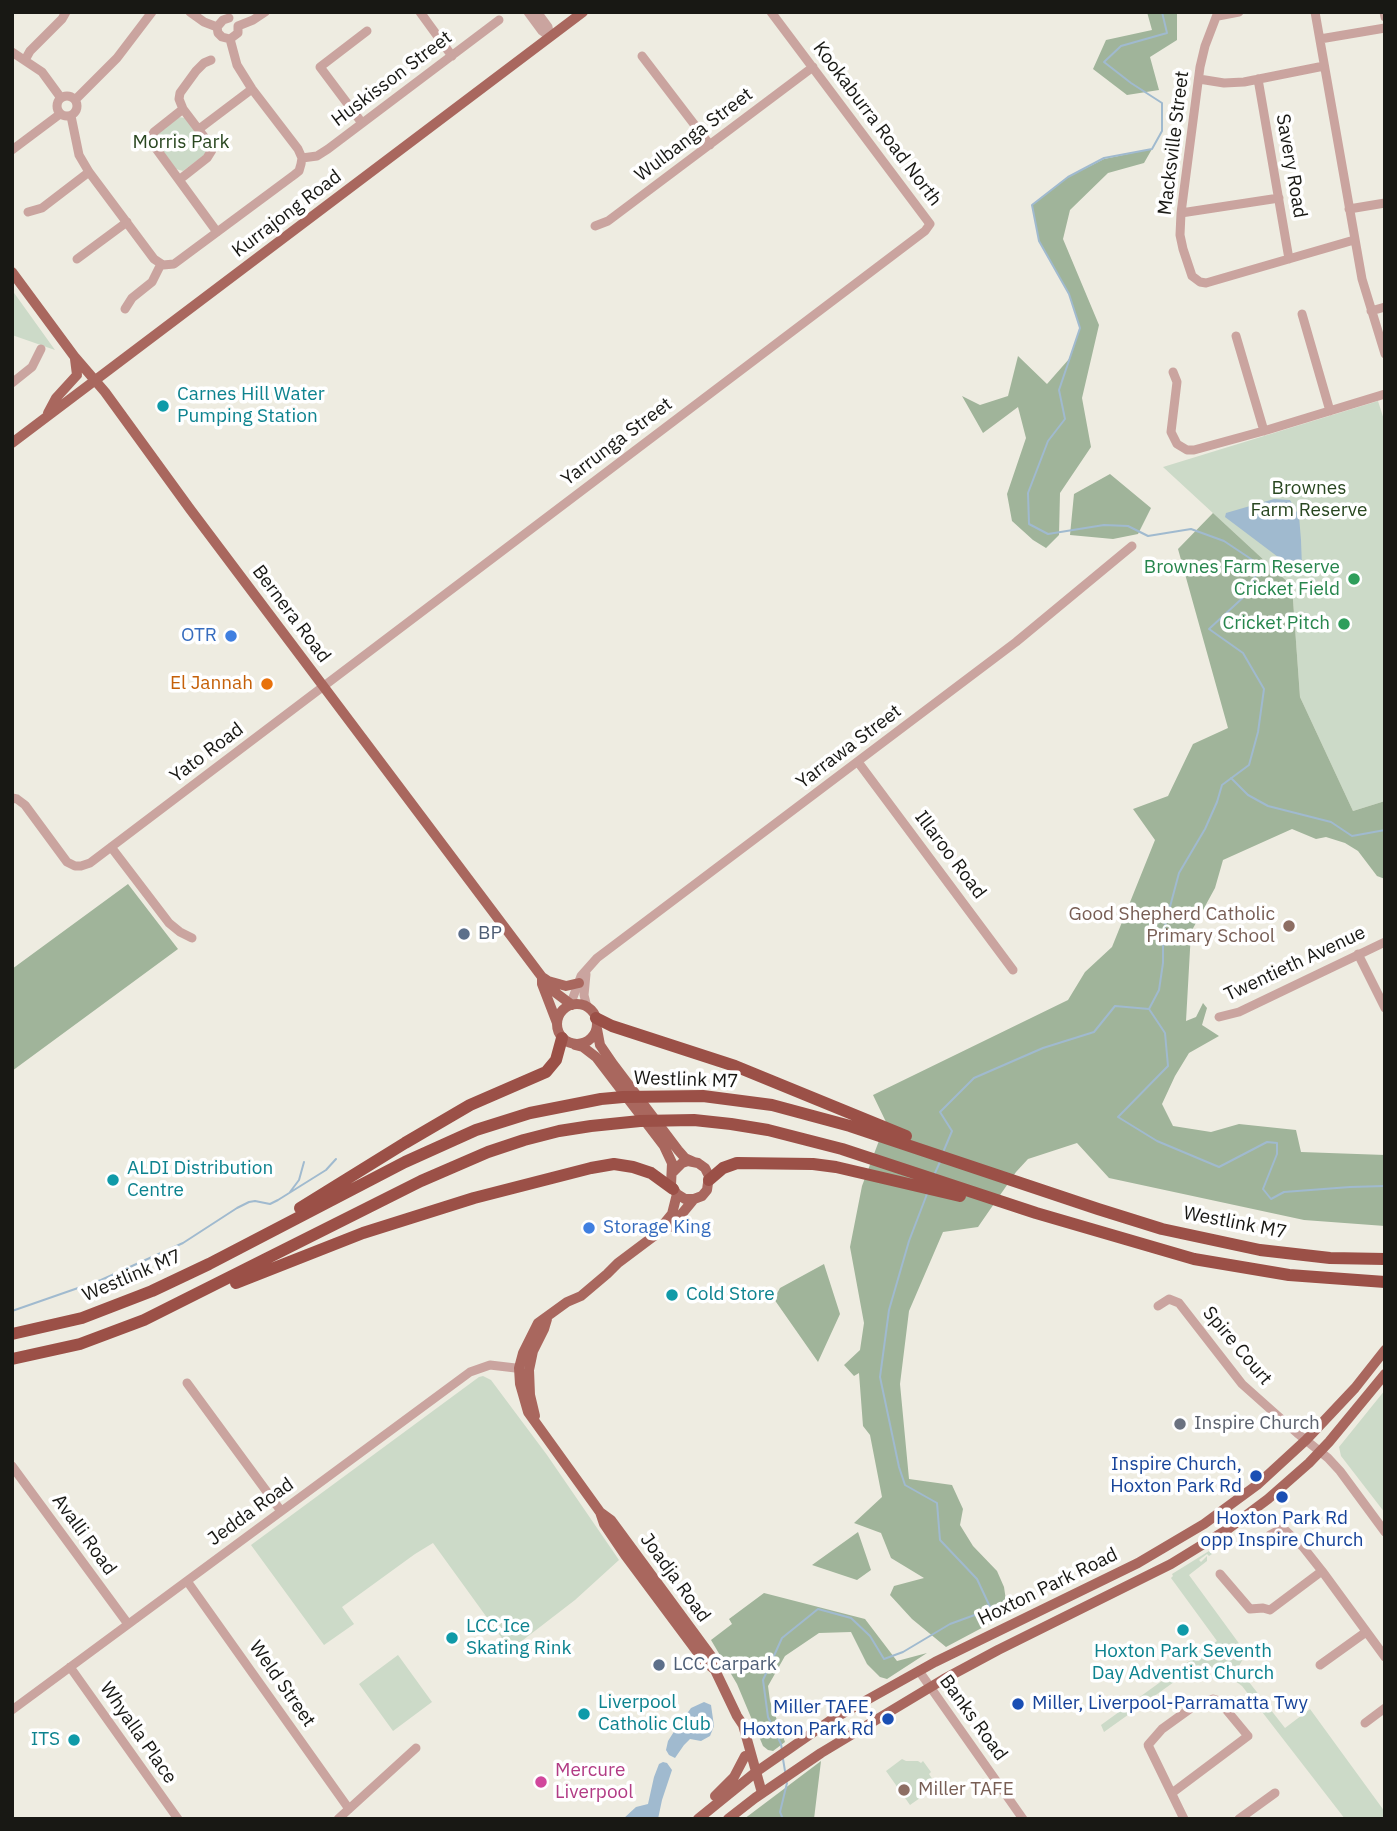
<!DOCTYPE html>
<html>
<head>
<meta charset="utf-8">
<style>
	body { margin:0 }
	#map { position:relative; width:1397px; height:1831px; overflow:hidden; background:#eeece1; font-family:"IBM Plex Sans",sans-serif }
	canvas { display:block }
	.frame { position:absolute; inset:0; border:14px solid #181814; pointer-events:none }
</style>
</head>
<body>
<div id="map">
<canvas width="1397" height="1831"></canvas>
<div class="frame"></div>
</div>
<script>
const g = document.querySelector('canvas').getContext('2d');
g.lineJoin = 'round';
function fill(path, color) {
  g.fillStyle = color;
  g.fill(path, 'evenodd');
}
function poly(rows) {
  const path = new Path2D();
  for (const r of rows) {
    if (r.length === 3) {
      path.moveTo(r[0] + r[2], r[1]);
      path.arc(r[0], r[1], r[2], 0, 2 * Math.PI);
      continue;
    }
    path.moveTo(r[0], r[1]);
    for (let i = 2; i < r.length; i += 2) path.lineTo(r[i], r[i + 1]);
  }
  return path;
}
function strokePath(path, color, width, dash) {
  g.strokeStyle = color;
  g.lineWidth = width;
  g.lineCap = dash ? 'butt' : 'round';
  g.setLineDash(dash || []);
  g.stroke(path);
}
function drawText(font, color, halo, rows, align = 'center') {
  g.font = font + ' "IBM Plex Sans",sans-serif';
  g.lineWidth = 7;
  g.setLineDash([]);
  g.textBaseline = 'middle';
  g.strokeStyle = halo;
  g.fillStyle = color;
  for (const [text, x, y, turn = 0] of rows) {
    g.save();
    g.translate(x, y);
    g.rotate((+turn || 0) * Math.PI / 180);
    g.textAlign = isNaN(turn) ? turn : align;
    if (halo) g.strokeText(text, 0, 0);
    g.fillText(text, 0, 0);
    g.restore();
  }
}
const green = poly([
	[178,117,186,118,207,145,207,153,183,171,176,169,155,141,156,134],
	[12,290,55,350,12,335],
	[1378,401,1385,423,1385,801,1353,811,1300,697,1292,586,1163,467],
	[483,1376,491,1380,547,1455,619,1560,575,1600,514,1647,509,1648,433,1543,415,1554,342,1607,354,1624,324,1645,251,1545,479,1377],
	[1385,1390,1385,1513,1341,1456,1339,1447],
	[1209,1551,1212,1554,1209,1556,1207,1554,1199,1560,1201,1562,1207,1556,1207,1561,1189,1575,1246,1653,1238,1668,1285,1728,1310,1709,1385,1812,1385,1819,1345,1819,1242,1686,1223,1672,1205,1669,1188,1672,1104,1732,1101,1725,1217,1641,1171,1578,1173,1576,1172,1574],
	[398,1655,432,1702,393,1731,359,1684],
	[902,1759,906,1761,918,1761,921,1763,923,1761,931,1772,929,1774,937,1786,910,1805,886,1771]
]);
const forest = poly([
	[1147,12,1177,12,1177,40,1150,57,1159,90,1127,95,1093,69,1106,40,1152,30],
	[1152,149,1144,163,1108,173,1070,210,1063,239,1099,325,1082,398,1091,447,1060,493,1059,535,1046,548,1033,540,1012,521,1007,494,1026,438,1018,407,983,433,962,396,980,405,1008,396,1018,356,1047,384,1069,359,1080,328,1069,294,1039,241,1032,205,1068,177,1104,159],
	[1110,474,1151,508,1138,534,1113,539,1070,535,1074,494],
	[1213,513,1292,586,1300,697,1353,811,1385,801,1385,879,1377,876,1358,851,1345,843,1326,837,1316,839,1292,829,1223,860,1215,888,1191,932,1186,1021,1196,1017,1203,1003,1207,1008,1202,1025,1219,1036,1189,1053,1175,1076,1162,1104,1173,1126,1211,1132,1239,1124,1296,1130,1301,1152,1385,1155,1385,1226,1304,1220,1109,1178,1077,1143,1028,1159,1016,1172,978,1227,943,1232,909,1311,900,1384,909,1479,952,1485,963,1509,960,1525,973,1546,997,1571,1004,1587,1008,1614,946,1647,912,1619,890,1595,894,1586,924,1578,891,1558,881,1533,854,1523,882,1497,870,1435,863,1426,859,1373,854,1376,844,1365,860,1350,864,1323,850,1247,862,1186,886,1122,873,1095,1068,1000,1085,972,1112,947,1155,840,1133,809,1168,796,1193,744,1228,728,1178,549],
	[128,884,178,949,12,1071,12,969],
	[824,1264,840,1314,818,1362,774,1299,780,1288],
	[858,1532,871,1570,857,1580,812,1565],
	[764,1593,865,1619,897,1661,927,1653,887,1679,880,1677,867,1664,851,1632,819,1633,785,1656,768,1686,770,1701,785,1742,773,1751,768,1750,763,1746,737,1684,711,1640,732,1624,729,1619],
	[821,1761,814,1819,744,1819]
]);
const water = poly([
	[1274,499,1290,500,1299,516,1301,540,1302,568,1294,569,1225,517,1226,513],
	[704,1702,711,1705,714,1726,710,1736,701,1741,690,1739,684,1745,675,1758,669,1755,666,1750,668,1741,675,1730,691,1708],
	[663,1762,667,1763,672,1770,662,1800,658,1819,623,1819,636,1807,648,1804,654,1777,659,1764]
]);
const stream = poly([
	[1231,778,1248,795,1268,806,1331,822,1352,836,1385,830],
	[1149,1009,1165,1033,1168,1066,1118,1117,1157,1141,1219,1167,1267,1142,1277,1143,1277,1154,1263,1189,1271,1199,1284,1192,1350,1187,1385,1186],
	[944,1150,952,1131,940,1112,974,1078,1043,1048,1094,1032,1115,1006,1149,1009,1159,990,1163,963,1163,933,1179,873,1205,829,1217,802,1222,785,1249,765,1258,732,1264,689,1243,653,1209,629,1248,593,1260,565,1224,541,1191,529,1148,536,1128,526,1104,525,1048,534,1029,524,1028,493,1048,441,1065,419,1059,390,1080,328,1069,294,1039,241,1032,205,1068,177,1104,158,1152,149,1162,131,1162,103,1131,83,1104,62,1121,46,1167,33,1162,12],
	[935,1173,940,1162],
	[290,1192,299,1180,304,1162],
	[12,1311,101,1280,183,1243,237,1208,249,1202,255,1201,270,1204,278,1200,326,1170,336,1159],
	[782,1750,781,1744,768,1717,763,1680,782,1638,818,1609,851,1618,870,1636,884,1659,903,1652,950,1624,991,1609,977,1579,940,1540,937,1503,905,1485,899,1467,880,1377,889,1310,909,1241,927,1194],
	[783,1759,785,1771],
	[783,1819,780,1812,787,1783]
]);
const minor = poly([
	[190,12,204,22,217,27],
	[420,12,452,56],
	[528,12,542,31,550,37],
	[537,12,548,27,550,37],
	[1218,12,1205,46,1200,67,1181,213,1180,235,1183,249,1192,276,1200,282,1206,283,1354,240],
	[1315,12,1362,279,1385,354],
	[1384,12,1385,17],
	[1218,16,1239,12],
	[238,26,253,20,265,12],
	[217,27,218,33,222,37,230,39,238,33,238,26],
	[217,27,223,20,229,18],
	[1320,39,1385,28],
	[12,52,42,72,61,98],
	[642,56,710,145],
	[25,60,30,51,62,19,66,12],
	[1199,79,1224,83,1244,82,1324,66],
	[1258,79,1289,259],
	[67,106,10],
	[75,100,117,58,152,12],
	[183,109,154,132,151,137,152,143,217,232],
	[71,116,79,155,89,172,154,259,163,265,174,264,294,175,299,171,301,164,302,158,298,149,252,89,237,65,230,39],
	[362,123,320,67,367,31],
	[199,129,252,89],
	[12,150,60,114],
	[302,158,317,156,328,149,499,20],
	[179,180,207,158,212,150,208,142,183,109,179,99,180,93,196,71,204,63,211,60],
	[1349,209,1385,203],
	[28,212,42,208,89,172],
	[1181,213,1279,198],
	[595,226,608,221,813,67],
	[77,259,127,222],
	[125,309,132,298,152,282,161,264],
	[1371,311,1385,307],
	[1302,314,1330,411],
	[1236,336,1264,431],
	[1173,372,1177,382,1171,432,1177,444,1187,450,1194,450,1267,430,1385,394],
	[12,383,32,367,41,349],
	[858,762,1013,970],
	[12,798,17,799,25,805,67,862,75,866,81,866,90,863,925,231,930,224,771,12],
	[111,847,169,923,180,932,192,938],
	[1358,954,1385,1008],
	[586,974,584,995,587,1007],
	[573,1004,572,1000,581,976,597,958,1016,642,1132,546],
	[1219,1017,1239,1012,1385,942],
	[1158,1306,1169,1299,1179,1303,1242,1384,1297,1433,1328,1458,1340,1471,1385,1532],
	[187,1383,281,1511],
	[12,1466,128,1624],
	[1270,1535,1281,1529,1285,1530,1303,1547,1322,1571,1385,1657],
	[1220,1574,1250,1609,1263,1608,1270,1610,1322,1571],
	[187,1581,349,1809],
	[1320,1665,1366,1632],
	[70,1667,178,1819],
	[919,1671,1023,1819],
	[12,1710,470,1372,490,1365,524,1369],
	[1365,1723,1385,1708],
	[1172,1793,1248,1736,1219,1701,1213,1699,1198,1703,1162,1729,1148,1745,1184,1819],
	[338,1819,416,1748],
	[1239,1819,1275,1793]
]);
const major = poly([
	[12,272,74,356,105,392,190,509,542,977,548,981,556,993,572,1005],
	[48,413,56,398,77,375,75,359],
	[12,443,583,12],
	[542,977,542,984,557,1023],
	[548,981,566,986,579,983],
	[577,1024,20],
	[597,1029,600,1045,613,1064,678,1150,685,1158,694,1162],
	[575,1045,583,1047,596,1057,664,1146,672,1163,671,1185,677,1194,685,1199,694,1199,702,1196,707,1190,709,1176,705,1168,698,1163,688,1161,682,1163,673,1172],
	[677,1194,672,1214,654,1236,618,1263,607,1274,581,1296,567,1302,538,1323,523,1353,519,1368,520,1384,528,1412,600,1512,611,1520,711,1656,715,1670,737,1716,743,1725,762,1793],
	[671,1227,694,1199],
	[535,1416,530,1395,529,1370,533,1351,544,1329,547,1319],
	[600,1512,604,1524,625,1555,704,1661,715,1670],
	[715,1796,734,1777,745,1756],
	[698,1819,756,1772,831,1720,935,1662,1138,1563,1204,1524,1257,1485,1306,1440,1355,1388,1385,1350],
	[728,1819,755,1798,821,1753,944,1679,998,1650,1171,1564,1228,1529,1268,1499,1309,1463,1329,1442,1385,1374]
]);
const highway = poly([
	[596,1018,612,1026,735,1066,906,1136],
	[709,1180,723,1168,737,1163,813,1164,836,1167,960,1196],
	[300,1208,405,1143,470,1105,546,1072,556,1060,562,1038],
	[236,1283,363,1233,474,1198,591,1168,614,1164,633,1167,651,1173,673,1189],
	[12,1334,82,1318,152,1291,209,1264,405,1162,476,1130,530,1113,601,1099,623,1097,703,1096,772,1105,850,1126,1098,1209,1162,1229,1260,1250,1330,1258,1385,1259],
	[12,1359,80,1344,144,1320,421,1181,488,1152,524,1140,559,1131,591,1126,640,1121,694,1120,731,1124,768,1130,842,1149,1036,1213,1194,1259,1289,1275,1385,1282]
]);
const markers = [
	[163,406,7,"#0f9aa8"],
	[1354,579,7,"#2e9e5b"],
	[1344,624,7,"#2e9e5b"],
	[231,636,7,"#3f7fe0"],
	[267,684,7,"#e8710a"],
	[1289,926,7,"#8d6e63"],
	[464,934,7,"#5c6f8a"],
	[113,1180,7,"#0f9aa8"],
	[589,1228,7,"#3f7fe0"],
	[672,1295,7,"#0f9aa8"],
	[1180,1424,7,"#6b7280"],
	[1256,1476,7,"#1a4fb4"],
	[1282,1497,7,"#1a4fb4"],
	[1183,1630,7,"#0f9aa8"],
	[452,1638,7,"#0f9aa8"],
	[659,1665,7,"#5c6f8a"],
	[1018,1704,7,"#1a4fb4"],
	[584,1714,7,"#0f9aa8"],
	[888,1719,7,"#1a4fb4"],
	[74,1740,7,"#0f9aa8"],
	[541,1782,7,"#d1479c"],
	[904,1790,7,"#8d6e63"]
];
const streetNames = [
	["Huskisson Street",392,79,-37],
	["Kookaburra Road North",877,124,53],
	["Wulbanga Street",694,135,-37],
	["Macksville Street",1174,143,-83],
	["Savery Road",1291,166,80],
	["Kurrajong Road",287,214,-37],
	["Yarrunga Street",617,442,-37],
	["Bernera Road",291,614,53],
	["Yarrawa Street",849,747,-37],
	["Yato Road",207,753,-37],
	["Illaroo Road",950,855,53],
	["Twentieth Avenue",1295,964,-25],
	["Westlink M7",686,1080,2],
	["Westlink M7",1235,1223,11],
	["Westlink M7",132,1276,-23],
	["Spire Court",1237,1346,50],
	["Jedda Road",251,1512,-36],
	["Avalli Road",84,1535,54],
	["Joadja Road",675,1578,54],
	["Hoxton Park Road",1048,1587,-26],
	["Weld Street",282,1684,55],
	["Banks Road",973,1718,54],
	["Whyalla Place",138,1733,55]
];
const parkNames = [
	["Morris Park",181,143],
	["Brownes",1309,489],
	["Farm Reserve",1309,511]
];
const cultureNames = [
	["Carnes Hill Water",177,395],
	["Pumping Station",177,417],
	["ALDI Distribution",127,1169],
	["Centre",127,1191],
	["Cold Store",686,1295],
	["LCC Ice",466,1627],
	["Skating Rink",466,1649],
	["Hoxton Park Seventh",1183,1652,"center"],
	["Day Adventist Church",1183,1674,"center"],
	["Liverpool",598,1703],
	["Catholic Club",598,1725],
	["ITS",60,1740,"right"]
];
const leisureNames = [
	["Brownes Farm Reserve",1340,568],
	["Cricket Field",1340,590],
	["Cricket Pitch",1330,624]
];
const shopNames = [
	["OTR",217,636],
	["Storage King",603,1228,"left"]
];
const foodNames = [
	["El Jannah",253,684]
];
const educationNames = [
	["Good Shepherd Catholic",1275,915],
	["Primary School",1275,937],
	["Miller TAFE",918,1790,"left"]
];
const serviceNames = [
	["BP",478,934],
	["LCC Carpark",673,1665]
];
const worshipNames = [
	["Inspire Church",1194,1424]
];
const transitNames = [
	["Inspire Church,",1242,1465],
	["Hoxton Park Rd",1242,1487],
	["Hoxton Park Rd",1282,1519,"center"],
	["opp Inspire Church",1282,1541,"center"],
	["Miller, Liverpool-Parramatta Twy",1032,1704,"left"],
	["Miller TAFE,",874,1708],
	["Hoxton Park Rd",874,1730]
];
const hotelNames = [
	["Mercure",555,1771],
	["Liverpool",555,1793]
];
fill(green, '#ccdac8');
fill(forest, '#a0b49a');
fill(water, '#a0bacf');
strokePath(stream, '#a0bacf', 2);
strokePath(minor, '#caa49f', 9);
strokePath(major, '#a9675e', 10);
strokePath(highway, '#9b5047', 12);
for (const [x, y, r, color] of markers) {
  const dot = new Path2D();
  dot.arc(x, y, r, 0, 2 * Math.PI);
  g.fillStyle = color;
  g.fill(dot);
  strokePath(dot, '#fff', 2.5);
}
drawText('19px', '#181814', '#fff', streetNames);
drawText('19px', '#294720', '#fff', parkNames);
drawText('19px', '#0d838f', '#fff', cultureNames, 'left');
drawText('19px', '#27864d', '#fff', leisureNames, 'right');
drawText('19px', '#366cbe', '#fff', shopNames, 'right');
drawText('19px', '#c56008', '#fff', foodNames, 'right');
drawText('19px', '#785e54', '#fff', educationNames, 'right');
drawText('19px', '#4e5e75', '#fff', serviceNames, 'left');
drawText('19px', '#5b616d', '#fff', worshipNames, 'left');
drawText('19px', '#164399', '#fff', transitNames, 'right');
drawText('19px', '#b23c85', '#fff', hotelNames, 'left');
</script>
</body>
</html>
